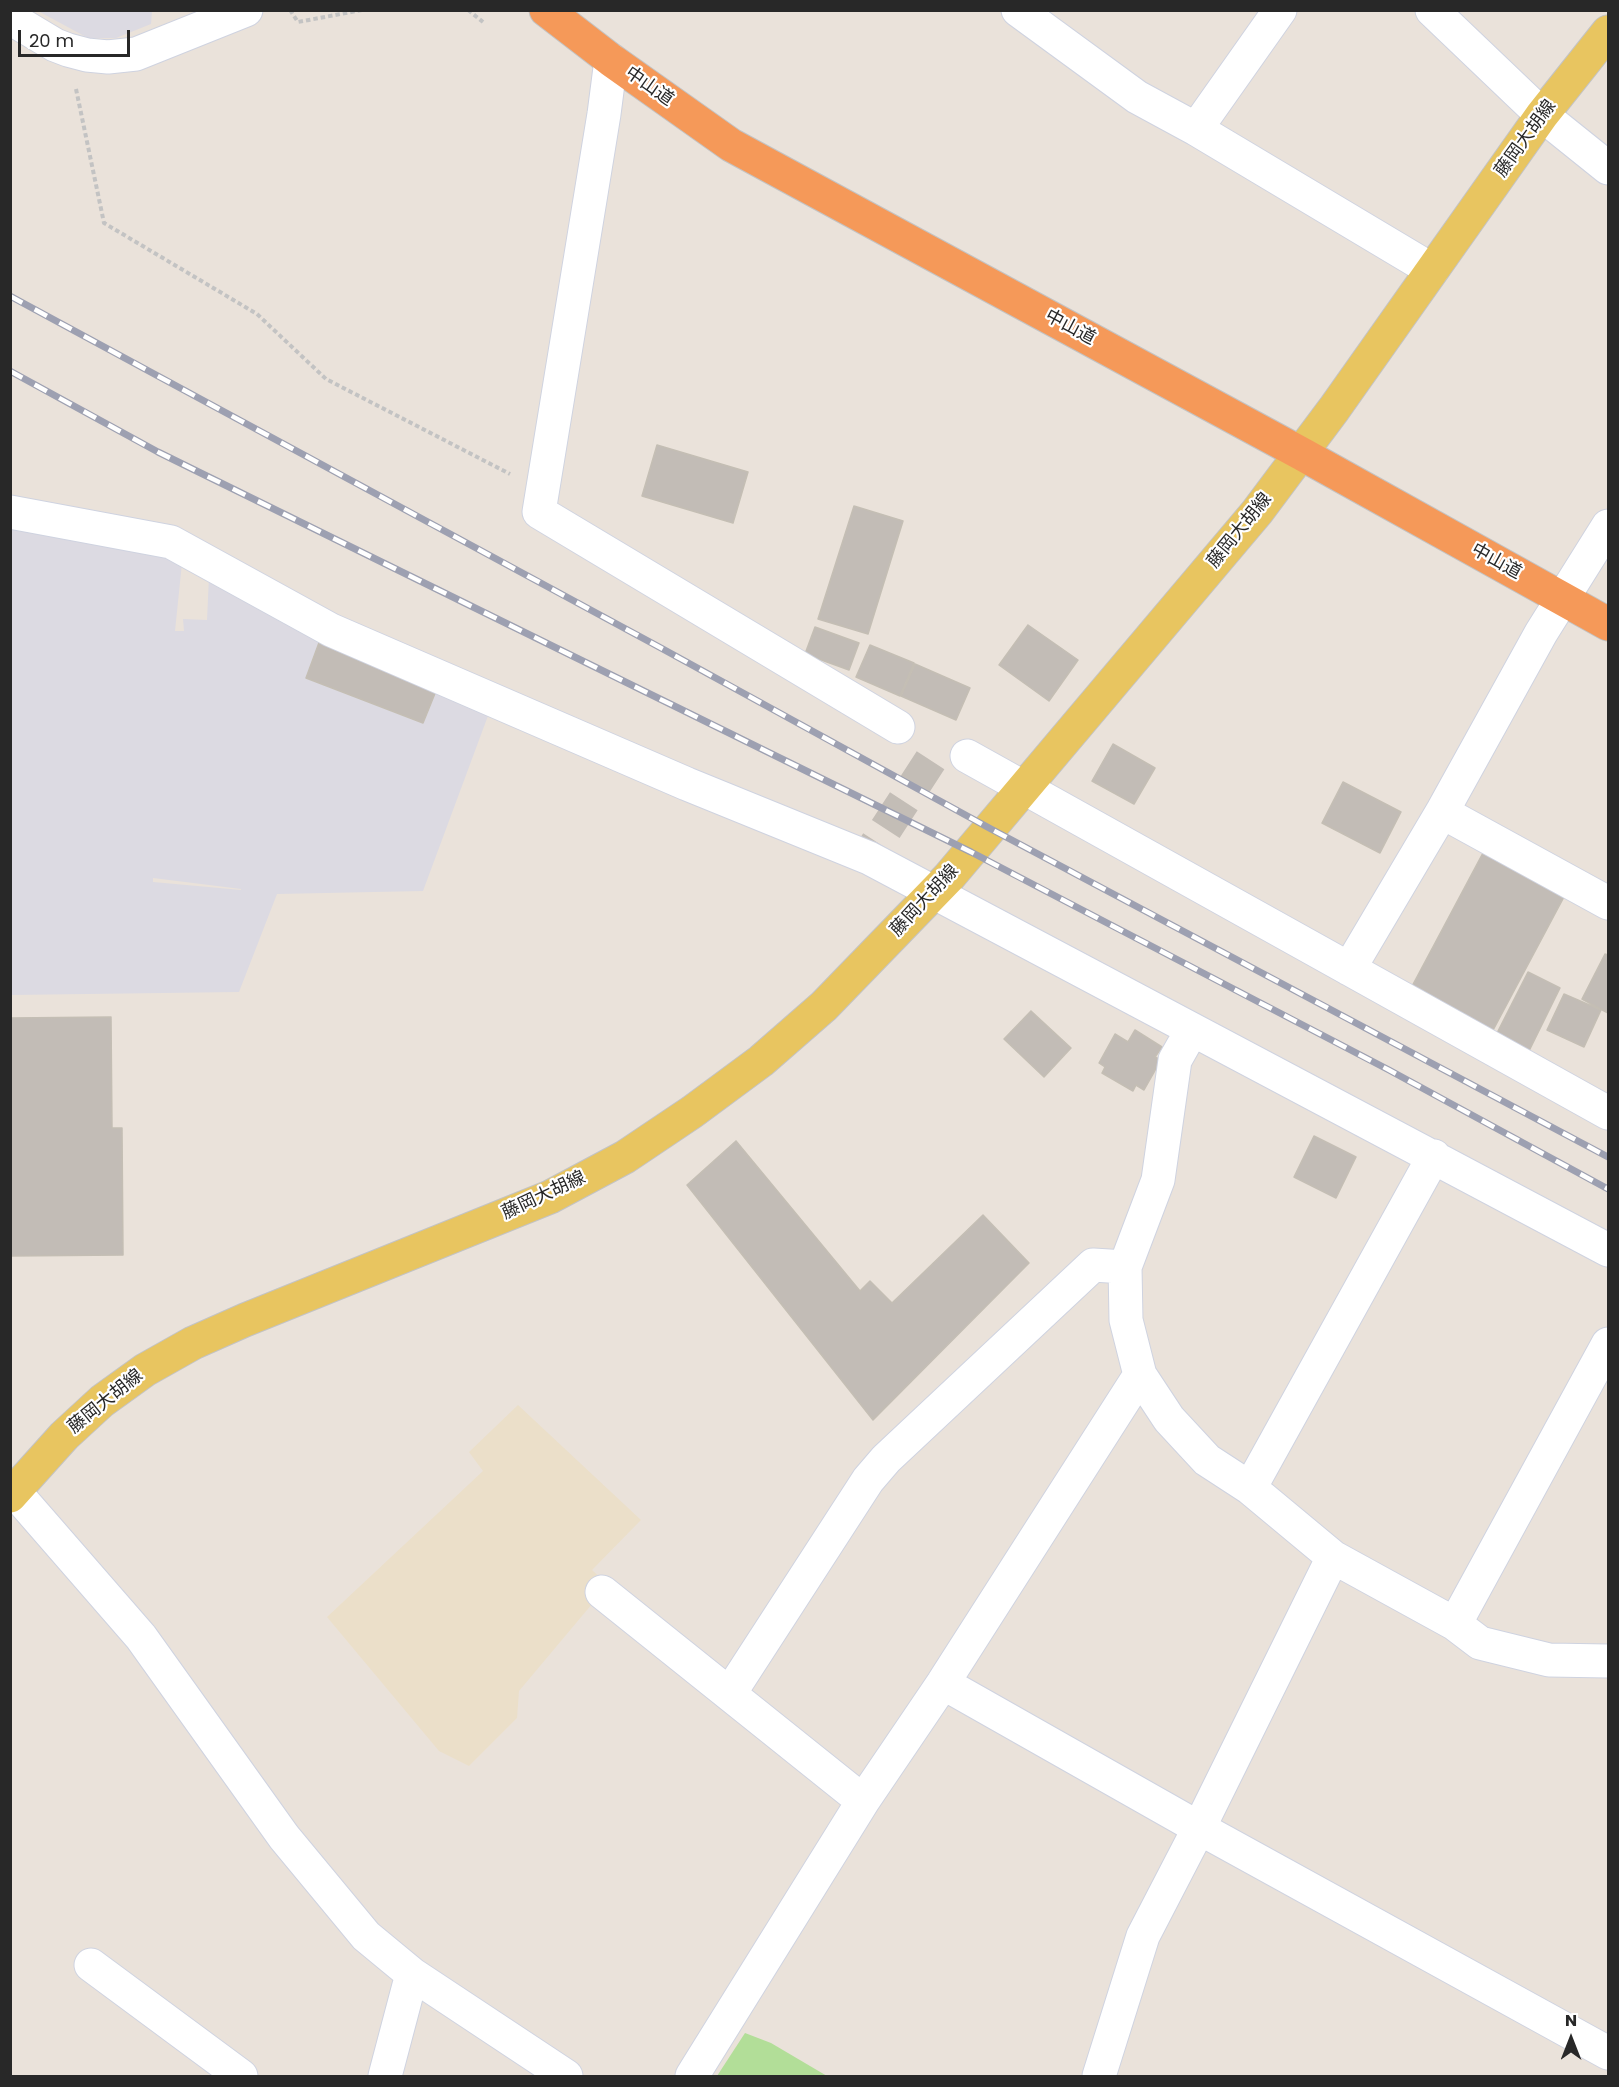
<!DOCTYPE html>
<html>
<head>
<meta charset="utf-8">
<style>
	body { margin:0 }
	#map { position:relative; width:1619px; height:2087px; overflow:hidden; background:#eae2da; font-family:Poppins,sans-serif }
	canvas { display:block }
	.frame { position:absolute; inset:0; border:12px solid #282828; pointer-events:none }
	.north { position:absolute; left:1541px; top:2009px; width:60px; height:60px; -webkit-text-stroke:4px #fff; paint-order:stroke; rotate:0deg; font-size:16px; font-weight:700; line-height:24px; text-align:center; color:#282828 }
	.north::after { content:''; display:block; margin:auto; width:21px; height:27px; background:#282828; clip-path:polygon(50% 0,100% 100%,50% 72%,0 100%) }
	.scale { position:absolute; left:18px; top:30px; width:112px; height:27px; box-sizing:border-box; border:3px solid #282828; border-top:0; padding-left:8px; font-size:18px; line-height:21px; white-space:nowrap; color:#282828; -webkit-text-stroke:4px #fff; paint-order:stroke }
</style>
</head>
<body>
<div id="map">
<canvas width="1619" height="2087"></canvas>
<div class="frame"></div>
<div class="north">N</div>
<div class="scale">20 m</div>
</div>
<script>
const g = document.querySelector('canvas').getContext('2d');
g.lineJoin = 'round';
function fill(path, color) {
  g.fillStyle = color;
  g.fill(path, 'evenodd');
}
function poly(rows) {
  const path = new Path2D();
  for (const r of rows) {
    path.moveTo(r[0], r[1]);
    for (let i = 2; i < r.length; i += 2) path.lineTo(r[i], r[i + 1]);
  }
  return path;
}
function strokePath(path, color, width, dash) {
  g.strokeStyle = color;
  g.lineWidth = width;
  g.lineCap = dash ? 'butt' : 'round';
  g.setLineDash(dash || []);
  g.stroke(path);
}
function drawText(font, color, halo, rows, align = 'center') {
  g.font = font + ' Poppins,"Noto Sans JP",sans-serif';
  g.lineWidth = 4.5;
  g.setLineDash([]);
  g.textBaseline = 'middle';
  g.strokeStyle = halo;
  g.fillStyle = color;
  for (const [text, x, y, turn = 0] of rows) {
    g.save();
    g.translate(x, y);
    g.rotate((+turn || 0) * Math.PI / 180);
    g.textAlign = isNaN(turn) ? turn : align;
    if (halo) g.strokeText(text, 0, 0);
    g.fillText(text, 0, 0);
    g.restore();
  }
}
const industrial = poly([
	[38,11,152,10,152,11,151,24,116,38,88,38],
	[10,529,158,555,182,563,175,631,184,631,183,619,207,620,209,577,492,705,423,891,277,894,239,992,11,995],
	[153,878,241,889,241,890,153,882]
]);
const education = poly([
	[518,1405,641,1520,592,1570,608,1585,519,1691,517,1718,469,1766,439,1751,327,1617,483,1471,469,1452]
]);
const green = poly([
	[745,2033,771,2043,827,2076,717,2076]
]);
const building = poly([
	[657,445,748,472,733,523,642,496,657,445],
	[854,506,903,521,868,634,818,619,854,506],
	[1028,625,1078,660,1049,701,999,665,1028,625],
	[815,627,859,643,849,670,805,654,815,627],
	[320,640,438,686,423,723,306,678,320,640],
	[870,645,914,663,900,696,856,677,870,645],
	[915,664,970,688,956,720,901,696,915,664],
	[1113,744,1155,768,1134,804,1092,781,1113,744],
	[1343,782,1401,812,1380,853,1322,823,1343,782],
	[1484,851,1565,895,1491,1034,1410,990,1484,851],
	[1605,954,1608,955,1608,1013,1582,999,1605,954],
	[1528,972,1560,988,1528,1053,1495,1037,1528,972],
	[1564,994,1601,1010,1584,1047,1547,1030,1564,994],
	[1031,1011,1071,1048,1044,1077,1004,1039,1031,1011],
	[111,1017,112,1128,122,1128,123,1255,10,1256,10,1018,111,1017],
	[1135,1030,1162,1047,1155,1057,1161,1060,1144,1090,1136,1085,1133,1091,1102,1073,1105,1067,1099,1063,1115,1034,1128,1042,1135,1030],
	[1314,1136,1356,1157,1336,1198,1294,1177,1314,1136],
	[736,1141,860,1291,870,1281,892,1303,983,1215,1029,1263,873,1420,687,1185,736,1141]
]);
const minorTunnel = poly([
	[859,870,934,755]
]);
const path = poly([
	[290,10,298,22,362,10],
	[468,10,483,22],
	[76,89,104,223,257,314,326,379,510,474]
]);
const minor = poly([
	[1018,10,1137,97,1196,129,1432,270],
	[1432,10,1542,115,1608,168],
	[10,18,55,45,68,50,87,55,108,57,136,54,246,10],
	[611,60,604,114,539,512,898,727],
	[1196,129,1280,10],
	[10,512,171,542,331,630,687,784,869,858,1608,1250],
	[967,756,1608,1113],
	[1442,812,1608,903],
	[1349,969,1442,812,1541,633,1608,526],
	[1192,1030,1175,1060,1158,1180,1125,1267,1126,1320,1140,1375,1169,1419,1207,1460,1250,1488,1333,1557,1455,1624,1480,1643,1549,1660,1608,1661],
	[1250,1488,1434,1156],
	[10,1490,14,1491,141,1637,284,1837,366,1936,412,1974,566,2076],
	[602,1592,863,1801],
	[1455,1624,1608,1344],
	[943,1683,1199,1828,1608,2053],
	[730,1693,868,1480,886,1459,1093,1265,1125,1267],
	[91,1965,241,2076],
	[385,2076,412,1974],
	[692,2076,863,1801,943,1683,1140,1375],
	[1099,2076,1143,1936,1199,1828,1333,1557]
]);
const major = poly([
	[10,1496,64,1436,102,1401,145,1370,193,1343,245,1320,550,1197,625,1157,692,1112,761,1061,824,1006,948,878,1257,512,1334,409,1542,115,1608,32]
]);
const highway = poly([
	[546,10,611,60,731,145,1302,454,1608,624]
]);
const rail = poly([
	[10,296,661,648,991,829,1608,1157],
	[10,371,158,452,971,852,1389,1070,1608,1189]
]);
const streetNames = [
	["中山道",649,87,35],
	["藤岡大胡線",1526,139,-54],
	["中山道",1070,328,28],
	["藤岡大胡線",1240,531,-51],
	["中山道",1496,562,29],
	["藤岡大胡線",925,901,-47],
	["藤岡大胡線",544,1196,-25],
	["藤岡大胡線",106,1402,-39]
];
fill(industrial, '#dcdae2');
fill(education, '#ebdfc9');
fill(green, '#b2de98');
fill(building, '#c2bcb6');
strokePath(building, '#c4beb4', 1.5);
strokePath(minorTunnel, '#c3bdb6', 33, [33, 16]);
strokePath(minor, '#cfd3e0', 35);
strokePath(major, '#c3c3c3', 35);
strokePath(highway, '#c3c3c3', 35);
strokePath(path, '#c3c3c3', 4, [4.5, 3]);
strokePath(minor, '#fff', 33);
strokePath(major, '#e8c560', 33);
strokePath(highway, '#f59959', 33);
strokePath(rail, '#9da0b1', 7);
strokePath(rail, '#fff', 4.5, [14]);
drawText('18px', '#282828', '#fff', streetNames);
</script>
</body>
</html>
